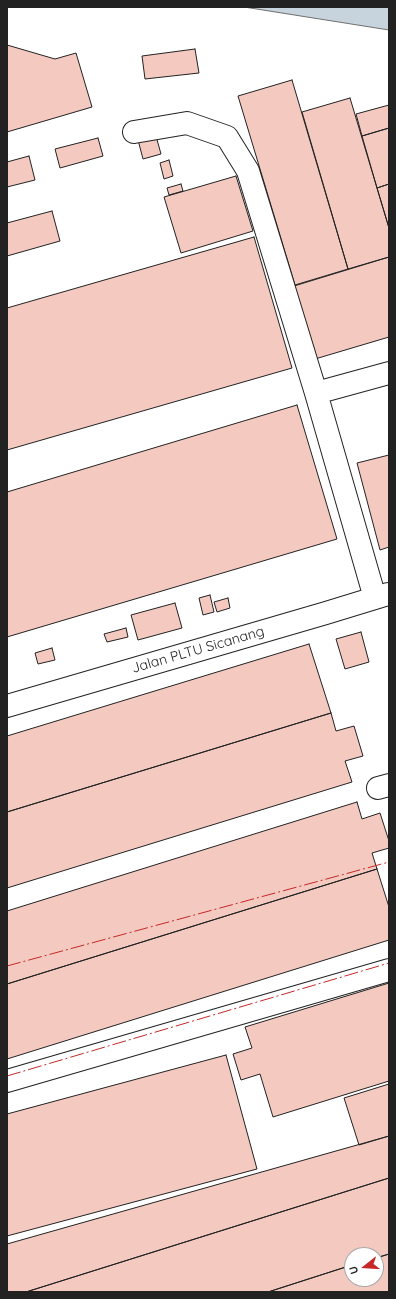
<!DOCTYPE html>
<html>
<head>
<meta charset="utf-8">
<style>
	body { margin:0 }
	#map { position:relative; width:396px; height:1299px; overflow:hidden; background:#fff; font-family:Quicksand,sans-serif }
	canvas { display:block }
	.frame { position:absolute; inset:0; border:8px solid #222; pointer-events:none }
	.north { position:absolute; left:344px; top:1247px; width:40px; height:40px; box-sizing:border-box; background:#fff; border:1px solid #a7a7a7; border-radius:50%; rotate:253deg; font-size:11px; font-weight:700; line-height:16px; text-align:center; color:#222 }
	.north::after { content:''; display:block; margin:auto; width:14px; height:18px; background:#c62828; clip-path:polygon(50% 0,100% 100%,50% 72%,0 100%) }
</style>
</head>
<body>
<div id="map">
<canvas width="396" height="1299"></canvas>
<div class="frame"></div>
<div class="north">U</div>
</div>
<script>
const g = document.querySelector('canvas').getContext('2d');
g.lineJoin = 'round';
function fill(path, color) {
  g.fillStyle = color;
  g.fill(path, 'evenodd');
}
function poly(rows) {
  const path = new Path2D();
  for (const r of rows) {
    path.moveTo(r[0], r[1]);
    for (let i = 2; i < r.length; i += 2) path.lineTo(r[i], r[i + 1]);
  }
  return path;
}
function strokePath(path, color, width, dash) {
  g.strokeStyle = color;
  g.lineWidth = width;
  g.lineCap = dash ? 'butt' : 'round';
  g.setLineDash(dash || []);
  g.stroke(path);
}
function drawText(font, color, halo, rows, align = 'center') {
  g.font = font + ' Quicksand,sans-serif';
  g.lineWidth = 3;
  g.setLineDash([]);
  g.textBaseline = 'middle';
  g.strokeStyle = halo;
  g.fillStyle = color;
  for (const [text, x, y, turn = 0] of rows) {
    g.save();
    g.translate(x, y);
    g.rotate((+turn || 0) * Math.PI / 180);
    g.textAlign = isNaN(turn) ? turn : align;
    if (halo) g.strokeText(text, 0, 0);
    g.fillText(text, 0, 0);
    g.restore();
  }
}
const water = poly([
	[244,7,389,7,389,30,244,7]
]);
const building = poly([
	[7,45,55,59,76,53,92,107,7,132,7,45],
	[195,49,199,73,145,79,142,56,195,49],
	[292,80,348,269,295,285,238,96,292,80],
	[350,98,389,228,389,257,348,269,302,112,350,98],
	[389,105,389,128,362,136,356,114,389,105],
	[389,128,389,184,377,188,362,136,389,128],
	[156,136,161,154,143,159,138,140,156,136],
	[98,138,103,156,60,168,55,149,98,138],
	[29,156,35,180,7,187,7,162,29,156],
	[169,160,173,176,164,179,160,163,169,160],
	[236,176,253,231,181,253,164,197,236,176],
	[181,184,183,191,169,195,167,188,181,184],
	[389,184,389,228,377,188,389,184],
	[52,211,60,241,7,256,7,223,52,211],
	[254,237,292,368,7,450,7,308,254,237],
	[389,257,389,337,315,359,294,286,389,257],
	[297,405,337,539,7,637,7,492,297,405],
	[389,455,389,547,380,550,357,463,389,455],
	[210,595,214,612,203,615,199,598,210,595],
	[228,598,230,608,217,612,214,602,228,598],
	[175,603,182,628,138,640,131,615,175,603],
	[126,628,128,637,107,642,104,634,126,628],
	[361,632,369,662,345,669,336,639,361,632],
	[309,644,331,713,7,812,7,736,309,644],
	[52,648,55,660,38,664,35,653,52,648],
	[331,713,336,731,354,726,363,756,345,761,352,782,7,888,7,812,331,713],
	[357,802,362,819,380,813,389,841,389,848,372,853,377,869,7,984,7,911,357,802],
	[377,869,389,907,389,940,7,1059,7,984,377,869],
	[389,983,389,1081,273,1117,260,1074,241,1080,233,1054,252,1048,245,1027,389,983],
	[226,1055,257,1169,7,1236,7,1114,226,1055],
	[389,1084,389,1136,359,1145,344,1098,389,1084],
	[389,1136,389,1178,26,1292,7,1292,7,1244,389,1136],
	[389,1178,389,1254,376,1258,376,1255,352,1255,352,1265,268,1292,26,1292,389,1178],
	[389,1254,389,1292,268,1292,352,1265,352,1279,376,1279,376,1258,389,1254]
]);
const minor = poly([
	[134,132,187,123,227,137,248,171,316,393,375,598],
	[316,393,389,373],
	[7,706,326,613,388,594],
	[378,788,389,785],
	[7,1081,389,970]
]);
const power = poly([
	[7,966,389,862],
	[7,1076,389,963]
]);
const streetNames = [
	["Jalan PLTU Sicanang",198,650,-16]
];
fill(water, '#c7d3dd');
strokePath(water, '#6f6f6f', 1);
fill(building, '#f3c9c0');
strokePath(building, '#222', 1);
strokePath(minor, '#222', 24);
strokePath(minor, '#fff', 22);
strokePath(power, '#c62828', 1, [14, 3, 2, 3]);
drawText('14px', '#222', '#fff', streetNames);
</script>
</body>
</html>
